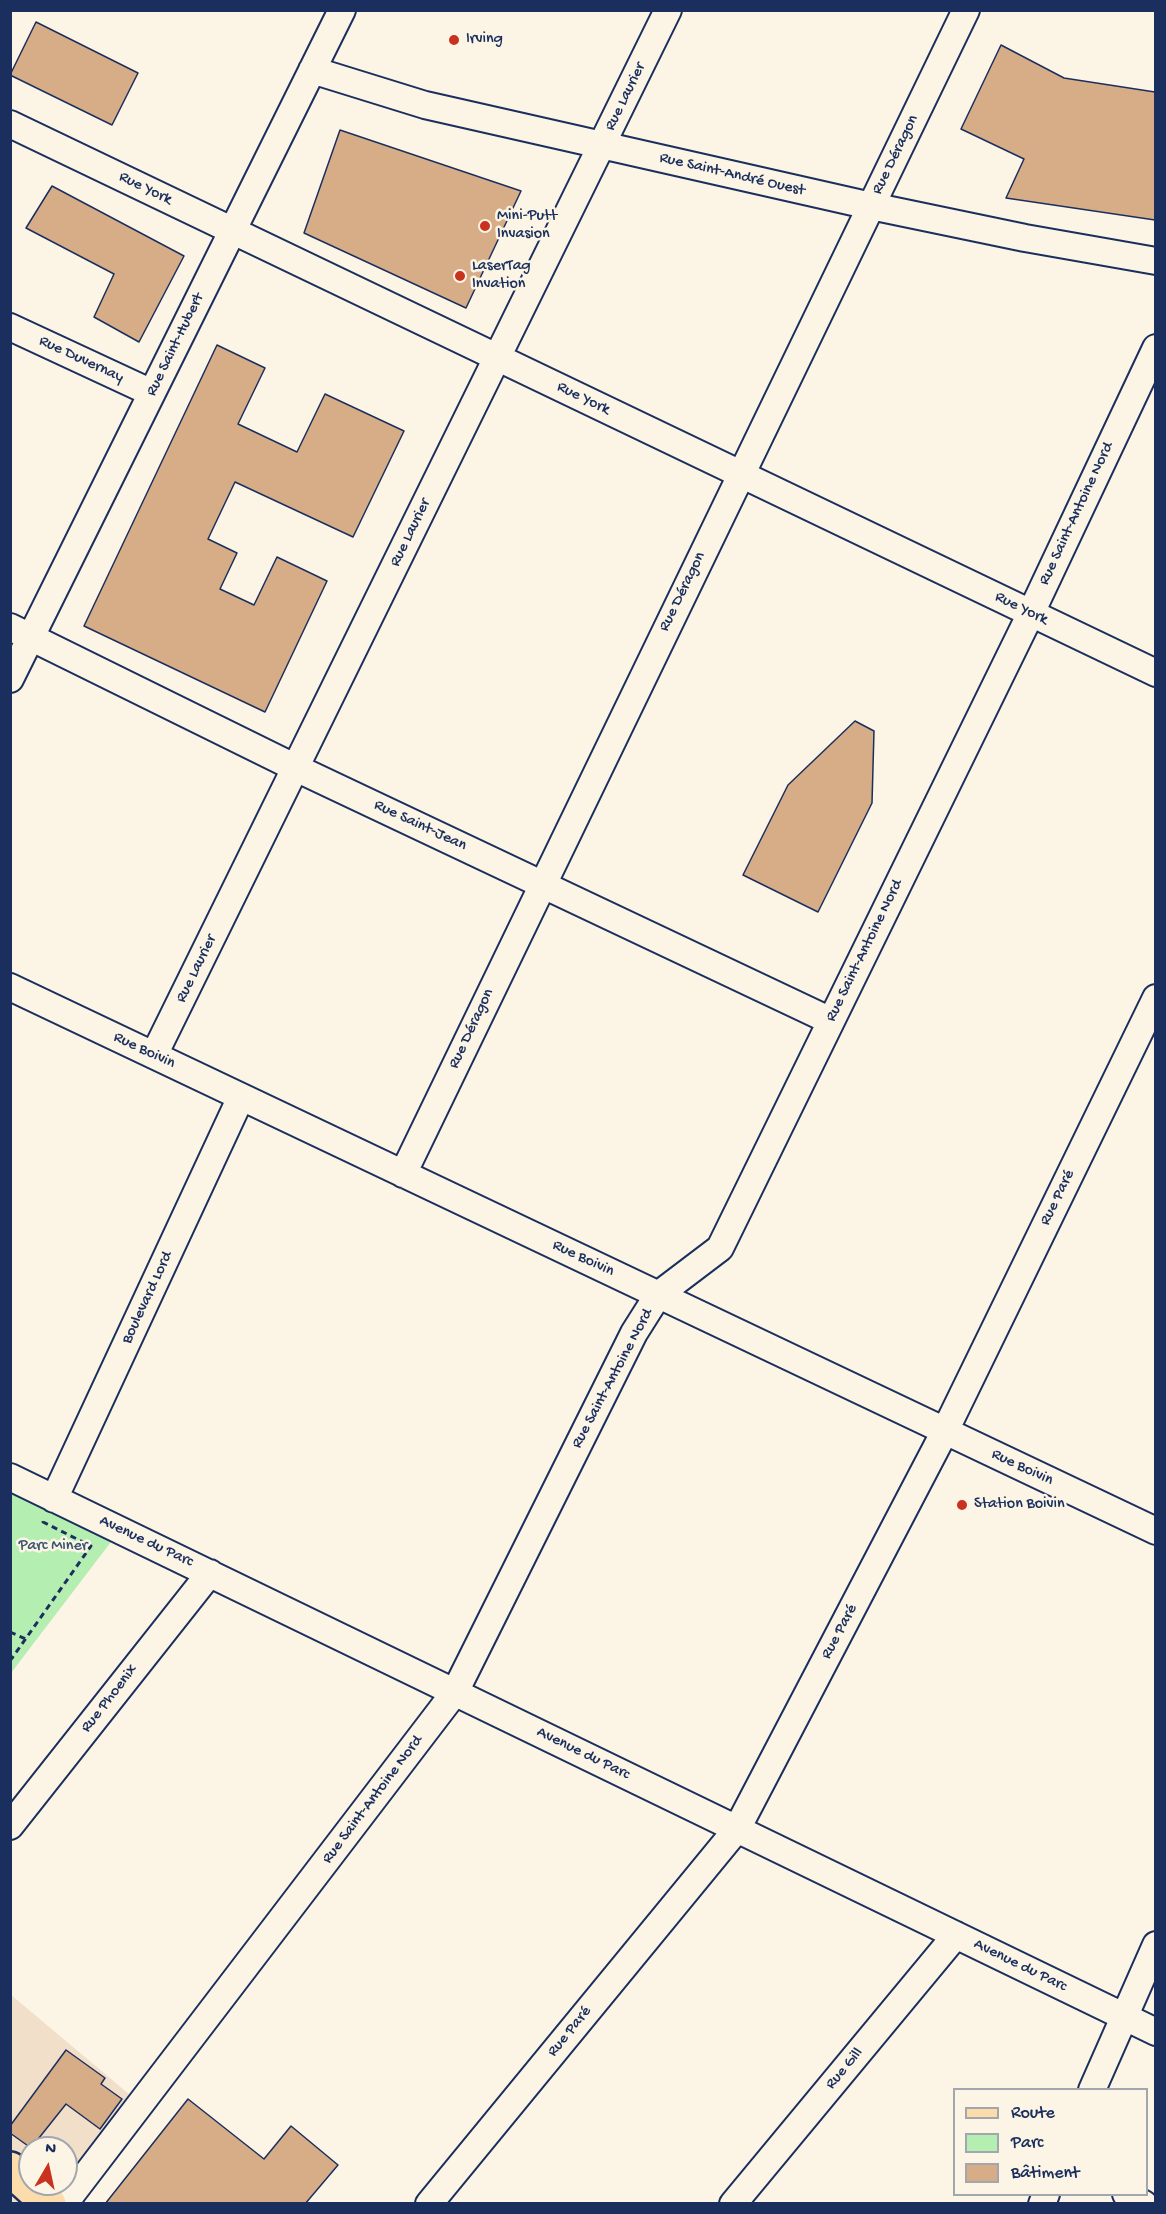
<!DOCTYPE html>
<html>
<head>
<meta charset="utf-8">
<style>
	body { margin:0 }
	#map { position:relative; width:1166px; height:2214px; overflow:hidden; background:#fcf5e5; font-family:"Gochi Hand",sans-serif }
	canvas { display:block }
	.frame { position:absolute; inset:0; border:12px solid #1b2f5e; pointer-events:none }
	.legend { position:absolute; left:953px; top:2088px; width:195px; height:108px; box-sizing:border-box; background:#fcf5e5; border:2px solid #a2a6af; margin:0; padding:8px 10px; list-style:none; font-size:18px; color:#1b2f5e }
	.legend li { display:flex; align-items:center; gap:12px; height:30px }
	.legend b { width:30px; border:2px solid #a2a6af }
	.north { position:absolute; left:18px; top:2136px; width:60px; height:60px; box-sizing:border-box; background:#fcf5e5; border:2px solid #a2a6af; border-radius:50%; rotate:9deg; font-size:16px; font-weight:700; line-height:24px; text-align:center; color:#1b2f5e }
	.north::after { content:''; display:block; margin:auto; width:21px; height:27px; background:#c8321e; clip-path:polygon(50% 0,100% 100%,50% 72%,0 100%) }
</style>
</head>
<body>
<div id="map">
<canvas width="1166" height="2214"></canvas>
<div class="frame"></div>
<ul class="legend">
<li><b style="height:8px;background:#fddcac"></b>Route</li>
<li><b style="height:16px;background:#b5eeb1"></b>Parc</li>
<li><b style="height:16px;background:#d6ad87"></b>Bâtiment</li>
</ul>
<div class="north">N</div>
</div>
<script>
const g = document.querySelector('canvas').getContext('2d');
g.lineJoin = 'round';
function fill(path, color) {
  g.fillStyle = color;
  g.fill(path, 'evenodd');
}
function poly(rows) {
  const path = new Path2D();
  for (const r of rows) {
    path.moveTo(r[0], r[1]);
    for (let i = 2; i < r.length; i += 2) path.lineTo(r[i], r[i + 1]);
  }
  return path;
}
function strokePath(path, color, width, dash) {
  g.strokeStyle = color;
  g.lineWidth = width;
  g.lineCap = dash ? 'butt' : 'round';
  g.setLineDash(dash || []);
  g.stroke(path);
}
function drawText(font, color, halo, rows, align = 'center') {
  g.font = font + ' "Gochi Hand",sans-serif';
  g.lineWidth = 5;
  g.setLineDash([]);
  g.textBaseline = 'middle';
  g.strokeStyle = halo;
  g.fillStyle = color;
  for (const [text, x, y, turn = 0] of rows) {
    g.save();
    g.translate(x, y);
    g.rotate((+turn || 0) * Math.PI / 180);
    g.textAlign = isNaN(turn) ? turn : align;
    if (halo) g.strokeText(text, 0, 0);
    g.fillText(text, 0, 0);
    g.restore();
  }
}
const built = poly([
	[10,1994,136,2100,77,2203,11,2203],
	[30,2148,66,2148,66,2184,30,2184]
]);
const green = poly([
	[11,1479,117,1534,11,1673]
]);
const building = poly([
	[36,22,138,73,112,125,10,75,36,22],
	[1001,45,1064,78,1155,92,1155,220,1006,198,1024,159,961,129,1001,45],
	[340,130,521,191,466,308,304,233,340,130],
	[52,186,184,256,139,342,94,317,114,274,26,228,52,186],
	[217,345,265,368,238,424,297,452,325,394,404,431,353,537,235,482,208,539,237,553,220,589,254,605,277,557,327,581,265,712,84,626,217,345],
	[855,721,874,731,872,803,818,912,743,875,788,785,855,721],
	[66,2050,105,2078,101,2084,122,2099,100,2129,66,2104,31,2148,10,2133,10,2126,66,2050],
	[188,2099,264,2159,291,2126,338,2165,305,2204,105,2204,188,2099]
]);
const path = poly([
	[10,1632,28,1640],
	[10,1661,91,1546,43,1522,45,1518]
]);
const minor = poly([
	[312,70,425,105,871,206,1025,238,1156,261],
	[10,124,1156,673],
	[10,327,152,393],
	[10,627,296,768,831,1021],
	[10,679,342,10],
	[10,987,1156,1531],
	[154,1055,668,10],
	[403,1174,966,10],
	[10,1477,1156,2032],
	[54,1499,241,1097],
	[10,1826,210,1573],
	[1092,2090,1156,1945],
	[1126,2194,1144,2204],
	[64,2204,455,1692,634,1333,658,1295,720,1248,1031,613,1156,348],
	[429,2204,737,1829,945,1431,1156,998],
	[733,2204,956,1935],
	[1042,2204,1046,2194]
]);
const major = poly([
	[10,2169,49,2204]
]);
const markers = [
	[454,40,6,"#c8321e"],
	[485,226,6,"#c8321e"],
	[460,276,6,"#c8321e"],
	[962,1505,6,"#c8321e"]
];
const poiNames = [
	["Irving",466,40],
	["Mini-Putt",497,217],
	["Invasion",497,235],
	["LaserTag",472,267],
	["Invation",472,285],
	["Station Boivin",974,1505]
];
const streetNames = [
	["Rue Laurier",626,97,-64],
	["Rue Déragon",896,155,-64],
	["Rue Saint-André Ouest",732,175,13],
	["Rue York",145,189,26],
	["Rue Saint-Hubert",176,345,-64],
	["Rue Duvernay",81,360,25],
	["Rue York",583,399,26],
	["Rue Saint-Antoine Nord",1077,514,-65],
	["Rue Laurier",411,533,-64],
	["Rue Déragon",683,592,-64],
	["Rue York",1021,609,26],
	["Rue Saint-Jean",420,826,25],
	["Rue Saint-Antoine Nord",865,951,-64],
	["Rue Laurier",197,969,-64],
	["Rue Déragon",472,1029,-65],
	["Rue Boivin",144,1051,25],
	["Rue Paré",1058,1198,-64],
	["Rue Boivin",583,1259,25],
	["Boulevard Lord",148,1298,-65],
	["Rue Saint-Antoine Nord",613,1379,-62],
	["Rue Boivin",1022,1468,25],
	["Avenue du Parc",146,1542,25],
	["Rue Paré",840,1632,-62],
	["Rue Phoenix",110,1699,-52],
	["Avenue du Parc",583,1754,26],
	["Rue Saint-Antoine Nord",373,1800,-53],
	["Avenue du Parc",1020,1966,26],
	["Rue Paré",570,2032,-51],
	["Rue Gill",845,2069,-50]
];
const parkNames = [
	["Parc Miner",53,1547]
];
fill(built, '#f1dfc9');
fill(green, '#b5eeb1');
fill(building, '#d6ad87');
strokePath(building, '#1b2f5e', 1.5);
strokePath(minor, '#1b2f5e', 30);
strokePath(major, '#1b2f5e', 38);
strokePath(path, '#1b2f5e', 3, [6, 4.5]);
strokePath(minor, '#fcf5e5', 26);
strokePath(major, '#fddcac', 33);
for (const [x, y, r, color] of markers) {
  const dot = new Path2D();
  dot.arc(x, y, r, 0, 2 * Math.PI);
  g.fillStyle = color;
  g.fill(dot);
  strokePath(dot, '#fcf5e5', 2);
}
drawText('16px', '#1b2f5e', '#fcf5e5', poiNames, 'left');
drawText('16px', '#1b2f5e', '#fcf5e5', streetNames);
drawText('16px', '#3a556f', '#fcf5e5', parkNames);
</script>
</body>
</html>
